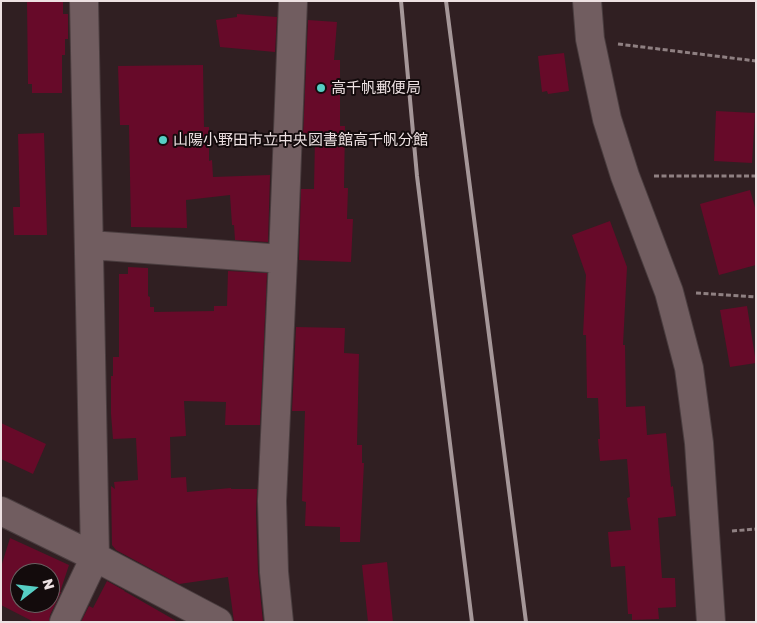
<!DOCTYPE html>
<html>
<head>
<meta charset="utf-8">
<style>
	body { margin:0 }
	#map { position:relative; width:757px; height:623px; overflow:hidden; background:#301f22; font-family:"Golos Text",sans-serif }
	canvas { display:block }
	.frame { position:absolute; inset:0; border:2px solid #ede1e2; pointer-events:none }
	.north { position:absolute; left:10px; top:563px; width:50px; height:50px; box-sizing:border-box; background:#130b0c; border:1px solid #6a6162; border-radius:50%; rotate:74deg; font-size:14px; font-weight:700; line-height:20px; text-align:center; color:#ede1e2 }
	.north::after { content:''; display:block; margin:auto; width:18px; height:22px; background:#56cec4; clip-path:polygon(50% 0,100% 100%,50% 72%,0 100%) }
</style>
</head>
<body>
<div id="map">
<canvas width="757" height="623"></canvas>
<div class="frame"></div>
<div class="north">N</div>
</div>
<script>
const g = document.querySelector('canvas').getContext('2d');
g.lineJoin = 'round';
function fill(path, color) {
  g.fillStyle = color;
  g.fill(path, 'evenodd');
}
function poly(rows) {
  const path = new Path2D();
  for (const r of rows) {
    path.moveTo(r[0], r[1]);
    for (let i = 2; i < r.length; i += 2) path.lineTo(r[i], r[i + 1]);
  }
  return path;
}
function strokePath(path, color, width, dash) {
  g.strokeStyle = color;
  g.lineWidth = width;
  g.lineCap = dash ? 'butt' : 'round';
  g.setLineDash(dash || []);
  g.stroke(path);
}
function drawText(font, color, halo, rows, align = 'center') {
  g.font = font + ' "Golos Text","Noto Sans JP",sans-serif';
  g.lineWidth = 4;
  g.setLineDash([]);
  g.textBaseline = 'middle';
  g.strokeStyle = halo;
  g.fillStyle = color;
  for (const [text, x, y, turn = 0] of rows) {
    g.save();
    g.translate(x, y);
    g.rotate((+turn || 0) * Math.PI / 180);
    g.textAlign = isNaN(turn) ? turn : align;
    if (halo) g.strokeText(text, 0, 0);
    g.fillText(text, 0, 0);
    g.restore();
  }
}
const building = poly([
	[27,1,63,1,63,14,68,14,68,39,65,39,65,55,62,55,62,93,32,93,32,84,28,84],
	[237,14,277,17,275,52,220,47,216,20,237,17],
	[308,20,337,22,334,60,340,60,340,126,345,126,344,188,348,188,347,219,353,219,351,262,299,260,301,189,314,189,315,138,303,138],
	[564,53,569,91,548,94,547,91,542,92,538,56],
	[203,65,204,127,209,127,209,161,212,160,213,177,270,175,268,242,235,240,234,225,232,225,230,195,186,200,187,228,131,227,129,125,120,125,118,66],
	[716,111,755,113,752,163,714,161],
	[44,133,47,235,14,235,13,207,20,207,18,134],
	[750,190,756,211,756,265,719,275,700,204],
	[610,221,627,267,623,345,625,345,626,407,645,406,647,435,666,433,671,487,673,486,676,516,658,518,662,578,675,578,676,607,658,608,659,619,632,620,632,614,628,614,625,566,611,567,608,532,631,530,627,498,630,497,627,459,600,461,598,439,600,439,598,398,587,398,586,335,583,335,586,275,572,235],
	[128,267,148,268,148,296,150,297,150,307,154,307,154,312,214,311,214,306,227,306,228,271,267,273,260,425,225,425,226,402,184,401,186,436,170,437,171,478,186,477,187,492,231,488,231,489,257,489,256,513,258,572,263,622,234,622,228,577,179,584,116,550,112,545,111,486,115,489,114,482,138,480,136,438,113,439,111,414,111,376,113,376,113,357,119,357,119,274,128,274],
	[747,306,756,363,730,367,720,310],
	[296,327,345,328,344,353,359,354,357,445,362,445,362,463,364,463,360,542,340,542,340,527,305,526,306,502,302,501,305,411,292,411],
	[1,423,46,444,33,474,1,459],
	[10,538,69,565,60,592,61,592,50,615,49,622,34,622,1,605,1,567],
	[20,573,50,573,50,603,20,603],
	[387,562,393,622,368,622,362,565],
	[107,581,125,591,124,591,178,622,81,622,89,606,93,608]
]);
const path = poly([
	[618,44,756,61],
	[654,176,756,176],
	[696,293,756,297],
	[732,531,756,529]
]);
const street = poly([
	[90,245,283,259],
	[1,511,95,557,218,622],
	[64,622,95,557,84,1],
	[279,622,274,572,272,501,283,259,293,1]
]);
const secondary = poly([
	[587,1,590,39,607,119,625,176,669,292,689,368,699,443,711,622]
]);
const rail = poly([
	[401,1,417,176,472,622],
	[446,1,526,622]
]);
const markers = [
	[321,88,5,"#56cec4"],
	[163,140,5,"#56cec4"]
];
const poiNames = [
	["高千帆郵便局",331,88],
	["山陽小野田市立中央図書館高千帆分館",173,140]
];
fill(building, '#670a29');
strokePath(street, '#4a3d3f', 30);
strokePath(secondary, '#4a3d3f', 30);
strokePath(path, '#8f8082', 3, [5, 2.5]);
strokePath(street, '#715d60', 28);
strokePath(secondary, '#715d60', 28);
strokePath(rail, '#a59799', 4);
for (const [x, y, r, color] of markers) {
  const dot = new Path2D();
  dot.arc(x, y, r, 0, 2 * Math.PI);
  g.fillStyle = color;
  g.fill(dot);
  strokePath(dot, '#130b0c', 2);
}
drawText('15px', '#ede1e2', '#130b0c', poiNames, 'left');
</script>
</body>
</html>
